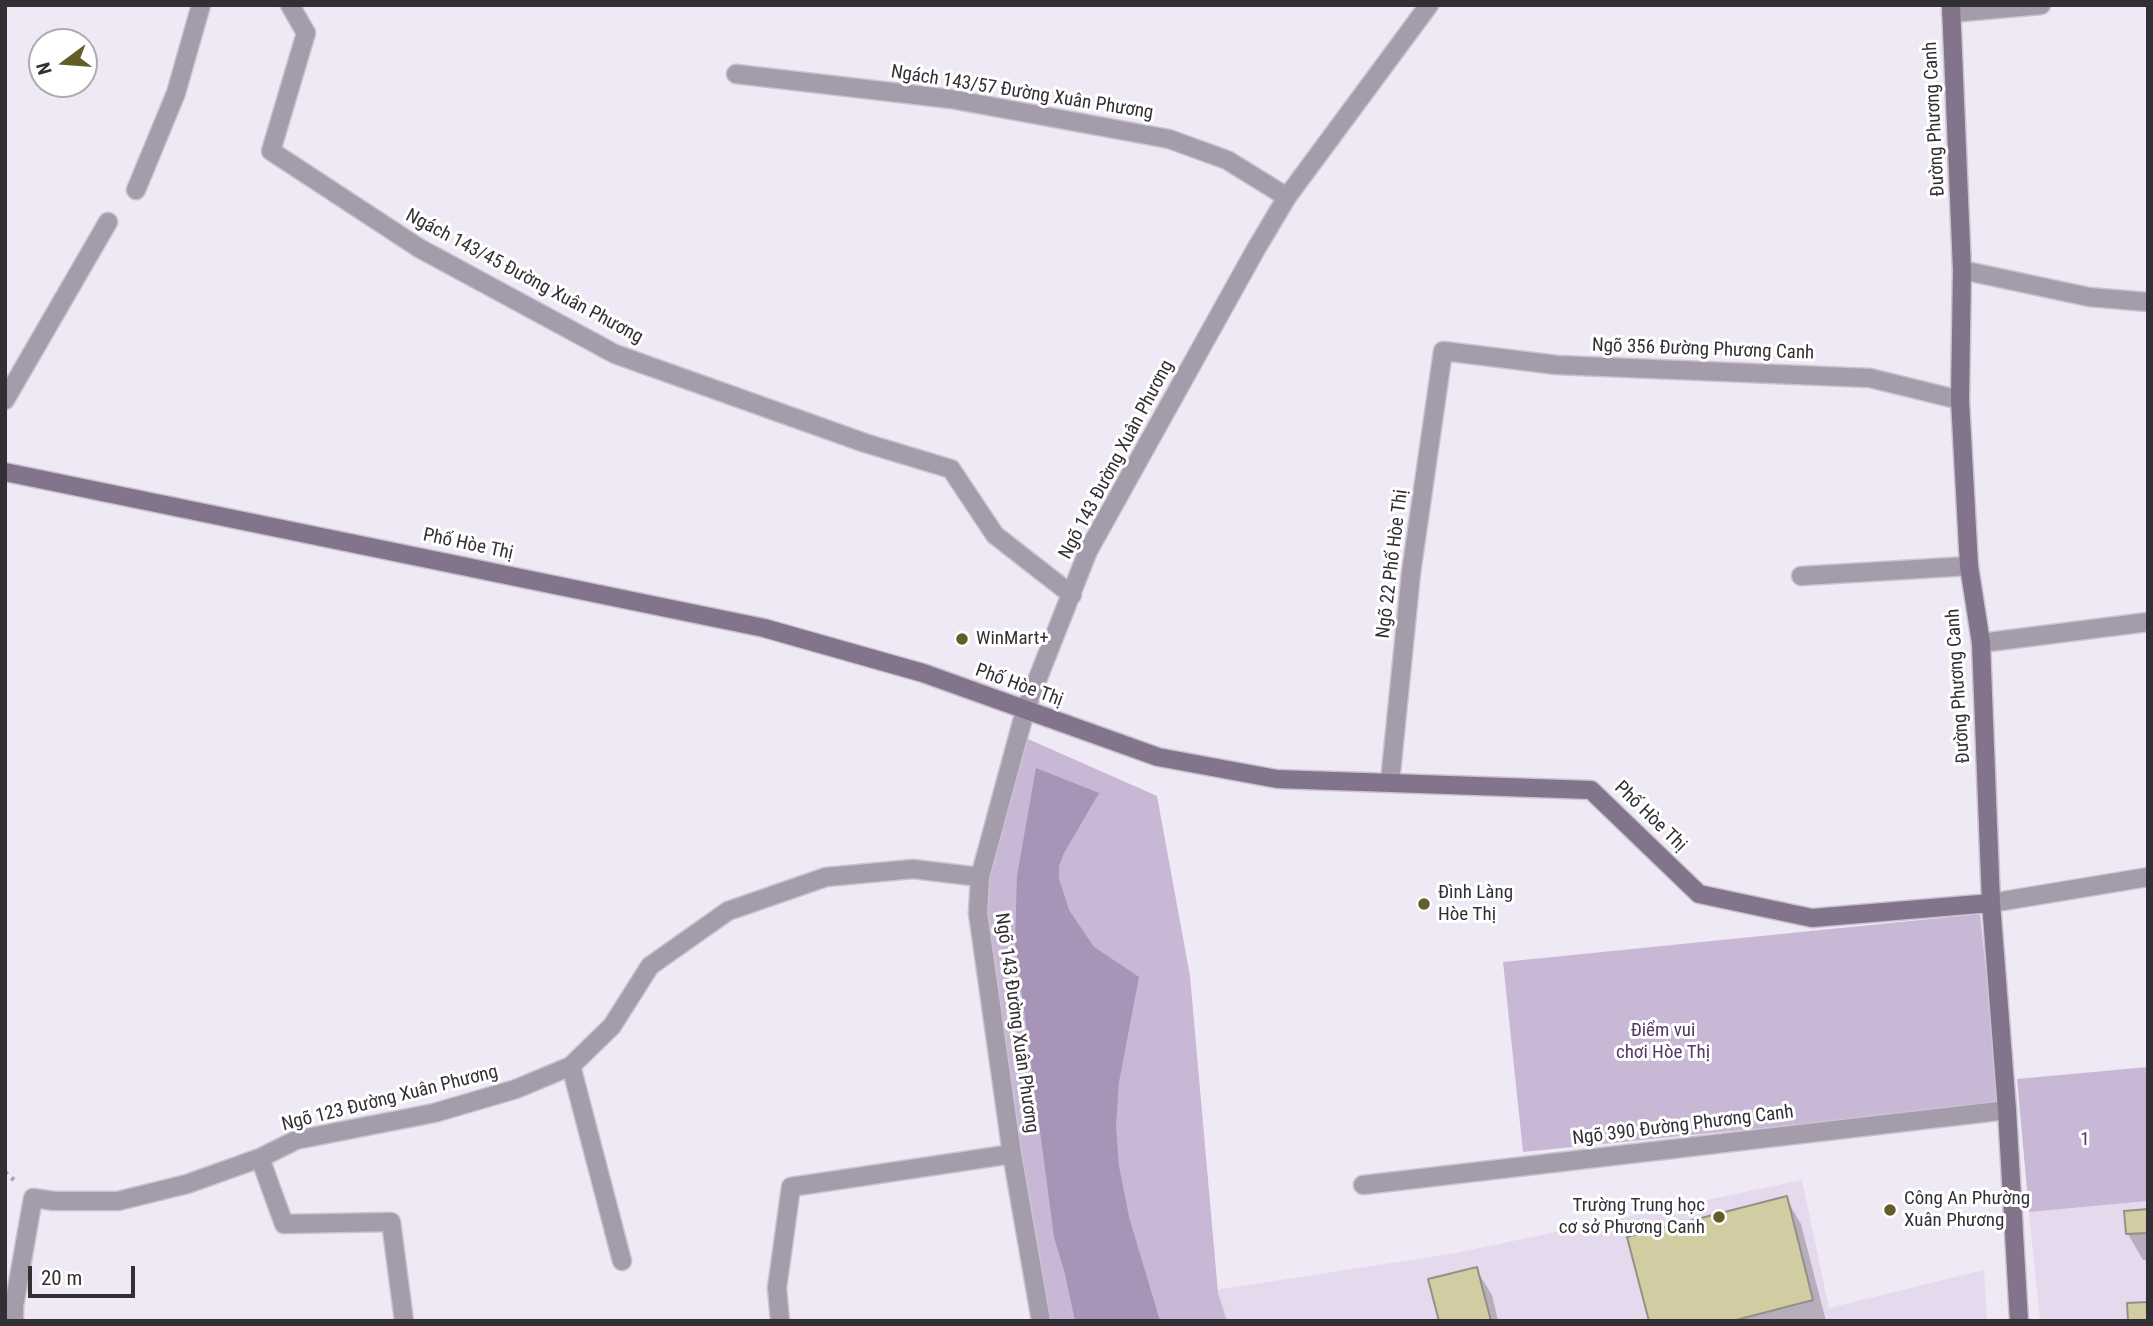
<!DOCTYPE html>
<html>
<head>
<meta charset="utf-8">
<style>
	body { margin:0 }
	#map { position:relative; width:2153px; height:1326px; overflow:hidden; background:#efe8f5; font-family:"Roboto Condensed",sans-serif }
	canvas { display:block }
	.frame { position:absolute; inset:0; border:7px solid #323034; pointer-events:none }
	.north { position:absolute; left:28px; top:28px; width:70px; height:70px; box-sizing:border-box; background:#fff; border:2px solid #adacae; border-radius:50%; rotate:254deg; font-size:19px; font-weight:700; line-height:28px; text-align:center; color:#323034 }
	.north::after { content:''; display:block; margin:auto; width:24px; height:32px; background:#645c29; clip-path:polygon(50% 0,100% 100%,50% 72%,0 100%) }
	.scale { position:absolute; left:28px; top:1266px; width:107px; height:32px; box-sizing:border-box; border:4px solid #323034; border-top:0; padding-left:9px; font-size:21px; line-height:24px; white-space:nowrap; color:#323034; -webkit-text-stroke:5px #fff; paint-order:stroke }
</style>
</head>
<body>
<div id="map">
<canvas width="2153" height="1326"></canvas>
<div class="frame"></div>
<div class="north">N</div>
<div class="scale">20 m</div>
</div>
<script>
const g = document.querySelector('canvas').getContext('2d');
g.lineJoin = 'round';
function fill(path, color) {
  g.fillStyle = color;
  g.fill(path, 'evenodd');
}
function poly(rows) {
  const path = new Path2D();
  for (const r of rows) {
    path.moveTo(r[0], r[1]);
    for (let i = 2; i < r.length; i += 2) path.lineTo(r[i], r[i + 1]);
  }
  return path;
}
function strokePath(path, color, width, dash) {
  g.strokeStyle = color;
  g.lineWidth = width;
  g.lineCap = dash ? 'butt' : 'round';
  g.setLineDash(dash || []);
  g.stroke(path);
}
function drawText(font, color, halo, rows, align = 'center') {
  g.font = font + ' "Roboto Condensed",sans-serif';
  g.lineWidth = 6;
  g.setLineDash([]);
  g.textBaseline = 'middle';
  g.strokeStyle = halo;
  g.fillStyle = color;
  for (const [text, x, y, turn = 0] of rows) {
    g.save();
    g.translate(x, y);
    g.rotate((+turn || 0) * Math.PI / 180);
    g.textAlign = isNaN(turn) ? turn : align;
    if (halo) g.strokeText(text, 0, 0);
    g.fillText(text, 0, 0);
    g.restore();
  }
}
const built = poly([
	[1802,1180,1829,1308,1984,1270,1987,1321,1227,1321,1216,1290,1456,1253],
	[2148,1201,2148,1321,2040,1321,2029,1212]
]);
const green = poly([
	[1028,739,1157,796,1190,976,1218,1293,1227,1321,1045,1321,984,919,986,891],
	[1980,914,2000,1104,1523,1152,1503,962],
	[2148,1067,2148,1201,2029,1212,2017,1079]
]);
const water = poly([
	[1036,768,1099,793,1064,853,1059,866,1059,879,1069,910,1094,947,1139,977,1119,1082,1116,1127,1119,1166,1129,1217,1160,1321,1075,1321,1065,1274,1054,1237,1015,942,1017,876]
]);
const shadow = poly([
	[1786,1198,1801,1224,1826,1321,1651,1321],
	[2148,1211,2148,1260,2143,1260,2128,1234],
	[1476,1269,1492,1295,1498,1321,1441,1321]
]);
const building = poly([
	[1787,1196,1813,1300,1732,1321,1649,1321,1627,1237,1787,1196],
	[2148,1209,2148,1233,2126,1234,2124,1211,2148,1209],
	[1477,1267,1491,1321,1439,1321,1428,1279,1477,1267],
	[2148,1302,2148,1321,2128,1321,2127,1303,2148,1302]
]);
const path = poly([
	[5,1172,15,1181]
]);
const lane = poly([
	[290,5,306,33,271,151,419,248,615,354,865,443,951,469,995,535,1072,595],
	[136,190,176,93,201,5],
	[5,400,108,222],
	[571,1066,622,1261],
	[780,1321,777,1288,791,1187,1012,1154]
]);
const street = poly([
	[1951,13,2041,5],
	[736,74,951,99,1169,139,1227,160,1287,197],
	[1962,270,2089,297,2148,302],
	[1801,576,1969,566],
	[1981,643,2148,622],
	[1390,782,1411,573,1443,351,1557,365,1870,378,1960,400],
	[1991,903,2148,877],
	[260,1158,284,1224,391,1222,404,1321],
	[1363,1185,2007,1110],
	[14,1321,14,1306,33,1198,54,1201,118,1201,187,1184,260,1158,296,1140,434,1113,516,1089,571,1066,612,1026,650,966,728,911,826,877,913,869,980,877],
	[1041,1321,1012,1154,978,913,980,877,1025,711,1088,551,1256,249,1287,197,1429,5]
]);
const secondary = poly([
	[1951,5,1962,270,1960,400,1969,566,1981,643,1991,903,2007,1110,2019,1321],
	[5,472,764,628,923,673,1158,757,1277,779,1591,790,1699,894,1812,918,1991,903]
]);
const markers = [
	[962,639,7,"#645c29"],
	[1424,904,7,"#645c29"],
	[1890,1210,7,"#645c29"],
	[1719,1217,7,"#645c29"]
];
const streetNames = [
	["Ngách 143/57 Đường Xuân Phương",1022,93,9],
	["Đường Phương Canh",1935,119,-93],
	["Ngách 143/45 Đường Xuân Phương",524,277,28],
	["Ngõ 356 Đường Phương Canh",1703,350,2],
	["Ngõ 143 Đường Xuân Phương",1117,460,-62],
	["Phố Hòe Thị",468,545,12],
	["Ngõ 22 Phố Hòe Thị",1393,564,-83],
	["Phố Hòe Thị",1019,686,20],
	["Đường Phương Canh",1959,686,-94],
	["Phố Hòe Thị",1650,817,44],
	["Ngõ 143 Đường Xuân Phương",1016,1023,82],
	["Ngõ 123 Đường Xuân Phương",390,1099,-14],
	["Ngõ 390 Đường Phương Canh",1683,1126,-7]
];
const poiNames = [
	["WinMart+",976,639],
	["Đình Làng",1438,893],
	["Hòe Thị",1438,915],
	["Công An Phường",1904,1199],
	["Xuân Phương",1904,1221],
	["Trường Trung học",1705,1206,"right"],
	["cơ sở Phương Canh",1705,1228,"right"]
];
const parkNames = [
	["Điểm vui",1663,1031],
	["chơi Hòe Thị",1663,1053],
	["1",2085,1140]
];
fill(built, '#e5daed');
fill(green, '#c9b8d5');
fill(water, '#a894b7');
fill(shadow, '#0003');
fill(building, '#d2cca3');
strokePath(building, '#939185', 2);
strokePath(lane, '#c9c3ce', 21);
strokePath(street, '#c9c3ce', 21);
strokePath(secondary, '#c9c3ce', 21);
strokePath(path, '#ada8b2', 4.5, [3.5, 5]);
strokePath(lane, '#a49bab', 18);
strokePath(street, '#a49bab', 18);
strokePath(secondary, '#82748b', 18);
for (const [x, y, r, color] of markers) {
  const dot = new Path2D();
  dot.arc(x, y, r, 0, 2 * Math.PI);
  g.fillStyle = color;
  g.fill(dot);
  strokePath(dot, '#fff', 2.5);
}
drawText('19px', '#323034', '#fff', streetNames);
drawText('19px', '#323034', '#fff', poiNames, 'left');
drawText('19px', '#543767', '#fff', parkNames);
</script>
</body>
</html>
